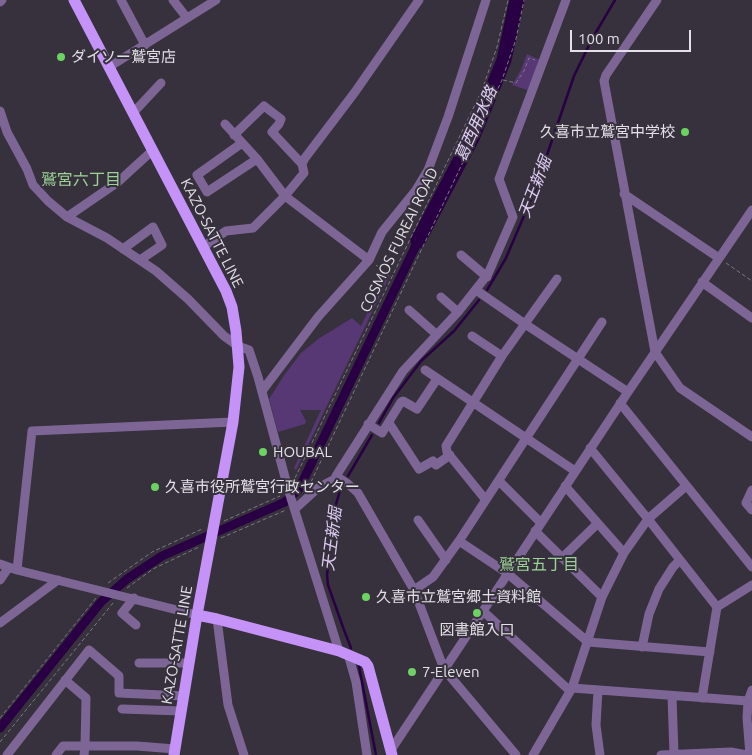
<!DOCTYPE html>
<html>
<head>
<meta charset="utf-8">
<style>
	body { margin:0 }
	#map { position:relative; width:752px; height:755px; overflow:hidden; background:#36313c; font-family:Ubuntu,sans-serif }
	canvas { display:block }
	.scale { position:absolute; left:570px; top:30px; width:121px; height:22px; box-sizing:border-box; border:2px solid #e3e0e7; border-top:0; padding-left:6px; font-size:15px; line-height:18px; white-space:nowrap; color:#e3e0e7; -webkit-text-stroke:4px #36313c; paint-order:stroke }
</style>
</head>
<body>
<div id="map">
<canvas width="752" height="755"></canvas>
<div class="scale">100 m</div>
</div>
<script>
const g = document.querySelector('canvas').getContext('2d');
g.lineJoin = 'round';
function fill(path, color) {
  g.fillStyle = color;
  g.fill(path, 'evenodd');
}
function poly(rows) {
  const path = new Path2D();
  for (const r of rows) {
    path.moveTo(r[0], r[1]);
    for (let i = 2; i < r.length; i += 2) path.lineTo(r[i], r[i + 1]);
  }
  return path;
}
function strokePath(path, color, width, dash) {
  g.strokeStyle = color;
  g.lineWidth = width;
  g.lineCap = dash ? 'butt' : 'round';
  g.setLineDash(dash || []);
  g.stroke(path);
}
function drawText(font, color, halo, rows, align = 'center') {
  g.font = font + ' Ubuntu,"Noto Sans JP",sans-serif';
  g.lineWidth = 4;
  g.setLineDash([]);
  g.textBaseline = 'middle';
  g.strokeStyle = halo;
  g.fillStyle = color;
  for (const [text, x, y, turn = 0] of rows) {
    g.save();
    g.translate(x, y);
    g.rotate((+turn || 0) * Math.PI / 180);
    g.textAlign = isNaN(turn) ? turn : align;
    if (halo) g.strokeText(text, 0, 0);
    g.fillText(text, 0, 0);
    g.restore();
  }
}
const green = poly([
	[527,54,540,60,530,89,527,90,512,85,521,70],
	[386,274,389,277,296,470,294,468,321,410,300,410,306,421,305,424,278,432,269,399,285,374,301,353,318,339,352,318,361,326]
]);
const stream = poly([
	[487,290,506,258,535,190,574,76,592,39,615,0],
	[379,423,393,398,421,361,454,331,479,300],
	[348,476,372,435],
	[341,487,334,511,327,575,328,585,344,630,351,648],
	[359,666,376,755]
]);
const canal = poly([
	[0,728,101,602,127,579,162,556,285,502,299,489,418,241]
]);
const river = poly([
	[418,241,473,136,504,60,517,0]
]);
const path = poly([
	[503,80,516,83,524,71,529,58,535,60],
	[726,263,752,281],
	[376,265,392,278],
	[295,478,482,90,497,47,508,0],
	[311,482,502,80,516,39,524,0],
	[224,521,280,496],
	[221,538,286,510],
	[108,583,152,552,202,529],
	[127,588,153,569,199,547],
	[0,718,96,598],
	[0,742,113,603]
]);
const minor = poly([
	[121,0,145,45],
	[173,0,187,18],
	[657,0,606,75,604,81,655,352,680,388,752,437],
	[0,2,2,0],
	[109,67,216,0],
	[0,111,7,132,27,169,33,185,48,201,67,217,107,238,156,271,188,299,224,336,238,346,249,350,258,377,289,492,339,651],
	[133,113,161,83],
	[225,124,257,159,285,196,369,260],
	[234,135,264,106,281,119,279,124,272,132,302,164],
	[242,143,197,175,207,192,257,159],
	[624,194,719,258],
	[67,217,118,182,153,150],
	[203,247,226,231,253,228,285,196,304,173,302,164,305,158,355,92,419,0],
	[123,249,153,227,162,245,140,260],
	[461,255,487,277],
	[702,282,752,318],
	[476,290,525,324,628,392],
	[441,297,458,312],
	[409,310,436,334],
	[472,336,502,356],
	[425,370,575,471],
	[262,391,318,317,369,260,382,232,416,190,428,170,448,117,486,0],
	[620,403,752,567],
	[389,423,419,469,433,461,436,465,450,455],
	[368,424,382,433,401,402,403,401,417,409,437,379],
	[590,448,648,519,717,607,702,698],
	[336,476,403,371,458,312,488,274,513,217,499,179,566,0],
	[499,481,541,523],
	[565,486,624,553],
	[752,490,746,503,752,510],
	[485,499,447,452,446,446,502,356,557,279],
	[295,509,318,488,335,479,336,476,348,484,358,493,414,590,444,669,516,755],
	[418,520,446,560],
	[535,531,602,597],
	[459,541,507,573,588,642,710,652],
	[562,558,597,524],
	[0,564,17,570,197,615],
	[17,570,32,431,233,422],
	[0,580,9,567],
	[414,590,433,577,459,541,602,322],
	[134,598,122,613,136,625],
	[717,607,752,585],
	[483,611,570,691],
	[217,619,228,705,244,755],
	[0,623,58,580],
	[642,647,649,614,659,589,673,567,680,560],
	[348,654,356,682,367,755],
	[139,663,189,663],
	[65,680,86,698,85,746,84,755],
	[572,688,748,701],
	[598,690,596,725,600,755],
	[672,696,674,754],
	[122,709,181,711],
	[391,750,628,392,752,210],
	[7,755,89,650,119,676,119,693,184,696],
	[56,755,63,746,137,746,175,749],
	[533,755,572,688,602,597,624,553,648,519,686,486],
	[661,755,731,752,747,755],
	[750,755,747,718,748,701,752,690]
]);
const major = poly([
	[74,0,226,291,232,307,236,331,239,367,233,422,197,615,174,755],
	[197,615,217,619,339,651,365,662,368,666,392,755]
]);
const markers = [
	[61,57,5,"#6cd362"],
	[685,132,5,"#6cd362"],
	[263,452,5,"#6cd362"],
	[155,487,5,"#6cd362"],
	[366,597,5,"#6cd362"],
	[477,613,5,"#6cd362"],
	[412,672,5,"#6cd362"]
];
const poiNames = [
	["ダイソー鷲宮店",71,57],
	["久喜市立鷲宮中学校",675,132,"right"],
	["HOUBAL",273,452],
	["久喜市役所鷲宮行政センター",165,487],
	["久喜市立鷲宮郷土資料館",376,597],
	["図書館入口",477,630,"center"],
	["7-Eleven",422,672]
];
const streetNames = [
	["KAZO-SATTE LINE",212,233,63],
	["COSMOS FUREAI ROAD",399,240,-64],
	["KAZO-SATTE LINE",177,645,-80]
];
const waterNames = [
	["葛西用水路",476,124,-66],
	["天王新堀",535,187,-69],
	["天王新堀",332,539,-83]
];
const neighbourhoodNames = [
	["鷲宮六丁目",81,180],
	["鷲宮五丁目",539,565]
];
fill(green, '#573774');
strokePath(stream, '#2a0044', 2.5);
strokePath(canal, '#2a0044', 9);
strokePath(river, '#2a0044', 15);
strokePath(path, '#7d7982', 1, [4, 2.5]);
strokePath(minor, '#7d6596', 9);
strokePath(major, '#c592f7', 11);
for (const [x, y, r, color] of markers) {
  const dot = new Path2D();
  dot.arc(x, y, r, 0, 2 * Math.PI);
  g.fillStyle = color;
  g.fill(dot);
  strokePath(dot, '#36313c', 2);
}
drawText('15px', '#e3e0e7', '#36313c', poiNames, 'left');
drawText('15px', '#e3e0e7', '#36313c', streetNames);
drawText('italic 16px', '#e0cdf6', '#36313c', waterNames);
drawText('16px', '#9cd296', '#36313c', neighbourhoodNames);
</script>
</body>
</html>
